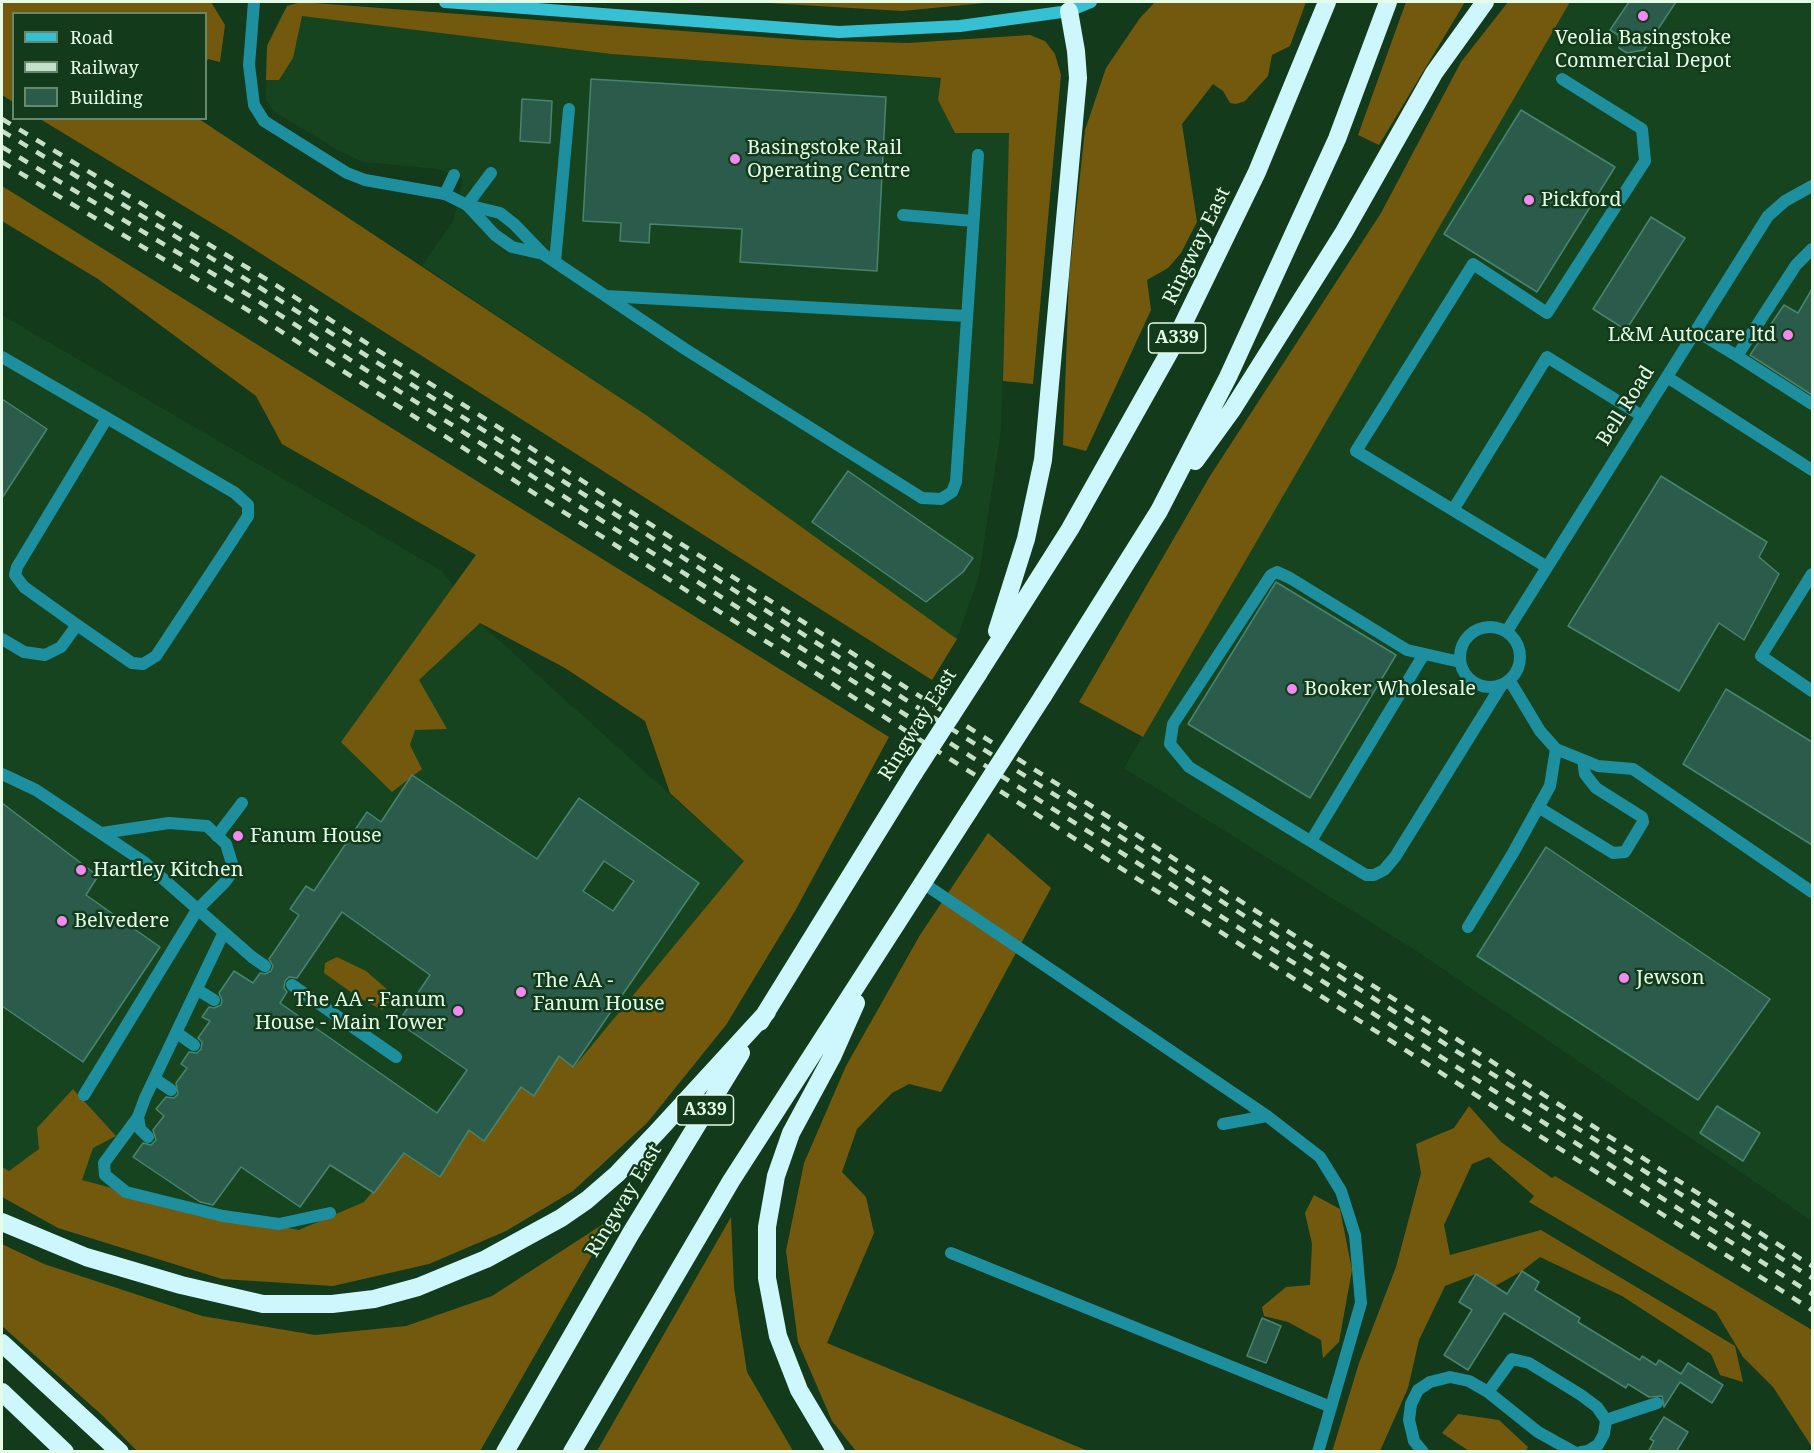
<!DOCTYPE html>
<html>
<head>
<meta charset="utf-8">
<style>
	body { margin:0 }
	#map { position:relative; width:1814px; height:1453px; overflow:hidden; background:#123a1b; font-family:"Noto Serif",serif }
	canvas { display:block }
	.frame { position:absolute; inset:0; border:3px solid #e5fce7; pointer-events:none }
	.legend { position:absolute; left:12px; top:12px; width:195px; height:108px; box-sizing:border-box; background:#123a1b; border:2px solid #66886d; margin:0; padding:8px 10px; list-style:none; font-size:18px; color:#e5fce7 }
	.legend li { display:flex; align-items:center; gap:12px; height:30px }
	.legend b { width:30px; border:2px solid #66886d }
</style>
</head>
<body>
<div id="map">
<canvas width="1814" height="1453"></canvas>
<div class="frame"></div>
<ul class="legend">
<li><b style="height:8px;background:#35c1d3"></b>Road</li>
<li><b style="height:8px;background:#c6dfc9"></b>Railway</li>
<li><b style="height:16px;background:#2b5c4b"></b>Building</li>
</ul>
</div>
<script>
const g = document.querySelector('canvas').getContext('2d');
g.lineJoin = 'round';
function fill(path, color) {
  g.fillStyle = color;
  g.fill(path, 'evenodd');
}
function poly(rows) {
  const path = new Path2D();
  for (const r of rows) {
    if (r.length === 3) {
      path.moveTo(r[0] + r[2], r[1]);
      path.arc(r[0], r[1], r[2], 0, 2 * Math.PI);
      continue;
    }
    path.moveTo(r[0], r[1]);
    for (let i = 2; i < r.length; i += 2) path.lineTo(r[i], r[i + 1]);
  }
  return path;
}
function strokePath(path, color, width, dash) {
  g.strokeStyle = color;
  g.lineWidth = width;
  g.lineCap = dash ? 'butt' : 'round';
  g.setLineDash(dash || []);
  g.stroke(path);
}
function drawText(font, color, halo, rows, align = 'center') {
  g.font = font + ' "Noto Serif",serif';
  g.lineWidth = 5;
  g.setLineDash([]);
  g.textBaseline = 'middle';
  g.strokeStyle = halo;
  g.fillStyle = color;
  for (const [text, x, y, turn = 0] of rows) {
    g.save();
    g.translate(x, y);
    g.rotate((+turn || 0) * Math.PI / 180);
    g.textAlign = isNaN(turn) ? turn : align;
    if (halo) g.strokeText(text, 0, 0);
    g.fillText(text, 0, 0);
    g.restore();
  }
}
const built = poly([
	[1570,2,1812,2,1812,1221,1415,950,1124,768],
	[282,13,611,54,1011,84,1001,429,979,576,957,639,646,415,422,265,453,222,463,179,438,169,363,162,336,149,273,111,266,100,267,46],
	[2,315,442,571,480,623,744,861,596,1101,315,1241,2,1172]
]);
const forest = poly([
	[2,2,211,2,225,25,220,62,208,59,206,64,206,14,14,14,13,102,2,95],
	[301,2,802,40,908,43,1030,35,1045,41,1055,54,1061,75,1033,384,1003,381,1009,133,955,133,938,100,941,78,611,54,302,16,293,58,279,80,266,80,267,46,287,6],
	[751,2,995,2,902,11],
	[1155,2,1306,2,1290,46,1272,55,1268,76,1245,101,1236,104,1230,103,1223,91,1213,84,1182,124,1197,222,1181,253,1168,268,1147,280,1151,310,1086,451,1063,445,1069,277,1085,130,1106,68,1140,18],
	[1406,2,1465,2,1379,145,1358,135],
	[1508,2,1570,2,1143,737,1079,702,1210,476,1381,213,1461,62],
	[40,119,199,119,646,415,957,639,932,680,230,234],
	[2,186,889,737,795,911,726,1025,647,1123,573,1191,506,1231,429,1264,333,1286,222,1279,58,1228,2,1197,2,1167,9,1171,39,1149,37,1128,73,1089,116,1136,93,1148,82,1180,193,1210,299,1230,364,1202,404,1153,440,1176,469,1130,521,1087,534,1096,559,1056,574,1067,744,861,670,793,645,721,565,668,480,623,419,680,447,729,415,730,410,745,422,769,392,792,341,742,476,555,282,444,256,396,98,279,2,221],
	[988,833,1051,888,941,1092,909,1084,892,1093,857,1129,842,1172,866,1197,874,1233,827,1343,1088,1451,856,1451,832,1421,798,1342,786,1251,804,1163,846,1066,920,935],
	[337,957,366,971,389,991,392,1001,382,1010,358,997,324,973,325,963],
	[1469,1106,1501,1142,1552,1178,1555,1176,1812,1330,1812,1447,1773,1387,1743,1357,1716,1312,1529,1202,1534,1196,1489,1157,1472,1164,1444,1225,1450,1255,1541,1230,1735,1346,1743,1382,1720,1375,1711,1354,1622,1296,1540,1257,1522,1271,1495,1286,1476,1274,1445,1286,1419,1340,1408,1388,1380,1451,1332,1452,1359,1363,1396,1267,1421,1173,1416,1144,1454,1128],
	[1314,1195,1340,1209,1352,1270,1339,1342,1323,1358,1321,1340,1288,1322,1264,1316,1262,1307,1286,1287,1310,1285,1312,1244,1305,1213],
	[614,1217,480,1451,137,1451,103,1416,2,1326,2,1244,44,1264,202,1316,315,1335,406,1326,492,1296],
	[731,1217,734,1287,747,1372,793,1451,597,1451],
	[1458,1414,1499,1420,1528,1447,1526,1451,1469,1451,1442,1433]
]);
const building = poly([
	[1629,2,1676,2,1644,50,1627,53,1619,48,1618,35,1610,30,1629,2],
	[591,79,886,97,877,271,740,262,742,229,650,224,649,243,620,241,621,223,583,221,591,79],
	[522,99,552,101,550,143,520,141,522,99],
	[1521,110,1615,167,1537,292,1444,234,1521,110],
	[1651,217,1685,238,1626,330,1593,309,1651,217],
	[1812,289,1812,395,1750,355,1784,305,1798,313,1812,289],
	[2,399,47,429,2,498,2,399],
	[848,471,973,558,963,572,926,602,812,522,848,471],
	[1661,476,1767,542,1759,557,1779,574,1744,640,1719,623,1679,691,1568,626,1661,476],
	[1276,582,1396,655,1310,798,1188,724,1276,582],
	[1726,689,1812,742,1812,845,1683,764,1726,689],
	[412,775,537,859,579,798,699,883,573,1067,559,1056,534,1096,521,1087,484,1141,469,1130,440,1177,404,1153,374,1193,330,1165,300,1207,241,1167,213,1205,200,1202,133,1157,143,1143,151,1145,156,1140,153,1130,164,1116,156,1109,166,1097,174,1098,178,1094,176,1083,187,1068,181,1064,189,1052,197,1053,201,1049,202,1042,198,1038,210,1021,202,1017,209,1007,214,1008,221,1005,222,1000,219,993,234,971,253,983,260,973,265,974,271,971,273,966,269,959,299,915,290,909,306,886,314,891,367,812,381,822,412,775],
	[604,861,634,881,613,911,583,891,604,861],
	[342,912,430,975,403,1015,406,1028,467,1070,437,1113,280,1003,287,992,284,988,285,981,289,977,297,978,342,912],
	[2,803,98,876,86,895,160,947,83,1062,2,1006,2,803],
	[1546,847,1770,999,1698,1100,1477,956,1546,847],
	[1717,1106,1760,1133,1743,1161,1700,1133,1717,1106],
	[1522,1271,1539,1282,1535,1290,1580,1318,1578,1322,1640,1360,1642,1356,1656,1365,1659,1360,1681,1374,1688,1363,1723,1385,1712,1403,1680,1382,1664,1407,1662,1396,1649,1397,1628,1384,1626,1388,1504,1313,1468,1370,1444,1355,1472,1310,1459,1302,1476,1274,1507,1294,1522,1271],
	[1262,1318,1281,1326,1266,1363,1247,1356,1262,1318],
	[1664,1417,1688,1432,1676,1452,1648,1452,1654,1441,1650,1439,1664,1417]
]);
const lane = poly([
	[445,194,454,175],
	[467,205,500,213,514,224,543,254,685,349,922,498,941,499,952,492,956,482,978,155],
	[467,205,491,173],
	[468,206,495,235,512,247,543,254],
	[903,215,973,221],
	[555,262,569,109],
	[606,296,967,316],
	[1696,331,1737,356,1796,265,1812,249],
	[1737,356,1812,404],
	[2,357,107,418,235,493,248,505,248,516,228,547,156,656,143,664,132,663,77,625,24,587,15,575,17,567,107,418],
	[1667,377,1812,470],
	[1453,510,1356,451,1473,264,1547,313,1645,161,1642,129,1562,79],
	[1547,567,1453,510,1547,357,1642,416],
	[1812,574,1761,656,1812,691],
	[2,639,24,652,45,655,61,647,77,625],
	[1460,662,1407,650,1290,578,1277,572,1271,575,1173,724,1170,744,1189,767,1366,875,1374,875,1384,870,1395,857,1501,686],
	[1556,749,1598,766,1633,769,1812,892],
	[1538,807,1613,853,1625,852,1643,822,1642,817,1596,788,1585,774,1583,760],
	[217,836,242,803],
	[1311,841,1424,654],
	[923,883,1267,1116,1320,1157,1341,1191,1355,1235,1361,1303,1318,1452],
	[1468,927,1513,853,1550,786,1556,749,1540,731,1510,681],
	[252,957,265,966],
	[292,985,396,1057],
	[198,990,214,1000],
	[177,1033,194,1045],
	[155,1079,171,1090],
	[84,1095,197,910],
	[138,1117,104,1163,105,1175,126,1192,223,1216,279,1224,330,1213],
	[1223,1124,1267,1116],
	[148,1137,140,1129,138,1117,145,1098,223,934],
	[951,1253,1331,1407],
	[1606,1420,1657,1403]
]);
const street = poly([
	[254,2,249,65,254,105,264,121,347,173,365,180,445,194,467,205],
	[1490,657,30],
	[1507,631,1768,216,1785,201,1812,186],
	[2,774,36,790,144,862,252,957],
	[102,833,169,823,207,826,226,844,234,870,225,882,197,910],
	[1488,1392,1512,1359,1529,1363,1581,1395,1597,1407,1606,1420,1604,1434,1598,1445,1588,1451,1581,1452],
	[1423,1452,1414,1441,1409,1420,1411,1404,1418,1390,1430,1382,1450,1377,1469,1381,1488,1392,1538,1432,1574,1452]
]);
const secondary = poly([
	[445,2,839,32,960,26,1069,11,1091,2]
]);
const highway = poly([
	[1195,461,1232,410,1344,232,1434,73,1485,2],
	[997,631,1026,539,1043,460,1078,78,1076,51,1069,11],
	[978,674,1070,529,1170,351,1257,172,1327,2],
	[1043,696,1159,511,1228,377,1337,139,1388,2],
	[760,1022,914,773],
	[2,1222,86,1257,181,1285,263,1304,332,1304,374,1299,418,1287,486,1259,561,1218,587,1200,617,1174,658,1131,767,1012],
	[2,1343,120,1452],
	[2,1392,65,1452],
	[505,1452,631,1233,741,1053],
	[572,1452,731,1181,969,811],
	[836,1452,799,1390,778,1336,767,1278,767,1227,776,1176,791,1133,832,1057,856,1003]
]);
const rail = poly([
	[2,119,271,282,1812,1266],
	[2,131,262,289,1812,1278],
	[2,147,255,299,1812,1294],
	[2,162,246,309,1812,1310]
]);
const highwayBridge = poly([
	[914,773,978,674],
	[969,811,1043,696]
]);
const markers = [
	[1643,16,6,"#f389f1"],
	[735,159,6,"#f389f1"],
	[1529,200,6,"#f389f1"],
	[1788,335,6,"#f389f1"],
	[1292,689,6,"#f389f1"],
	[238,836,6,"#f389f1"],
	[81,870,6,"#f389f1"],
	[62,921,6,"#f389f1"],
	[1624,978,6,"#f389f1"],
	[521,992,6,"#f389f1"],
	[458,1011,6,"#f389f1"]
];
const shields = [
	[1177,338,57],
	[705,1110,57]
];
const shieldNames = [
	["A339",1177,338],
	["A339",705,1110]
];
const poiNames = [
	["Veolia Basingstoke",1643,38,"center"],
	["Commercial Depot",1643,61,"center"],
	["Basingstoke Rail",747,148],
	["Operating Centre",747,171],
	["Pickford",1541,200],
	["L&M Autocare ltd",1776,335,"right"],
	["Booker Wholesale",1304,689],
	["Fanum House",250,836],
	["Hartley Kitchen",93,870],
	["Belvedere",74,921],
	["Jewson",1636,978],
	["The AA -",533,981],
	["Fanum House",533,1004],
	["The AA - Fanum",446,1000,"right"],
	["House - Main Tower",446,1023,"right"]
];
const streetNames = [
	["Ringway East",1197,246,-64],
	["Bell Road",1626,406,-58],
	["Ringway East",918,725,-58],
	["Ringway East",624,1201,-59]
];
fill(built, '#15441f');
fill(forest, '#73590e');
fill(building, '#2b5c4b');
strokePath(building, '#49846f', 1.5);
strokePath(lane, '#1e8f9e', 12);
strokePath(street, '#1e8f9e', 12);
strokePath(secondary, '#35c1d3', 12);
strokePath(highway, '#cef7fd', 18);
strokePath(rail, '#c6dfc9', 4.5, [10, 10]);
strokePath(highwayBridge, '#cef7fd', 18);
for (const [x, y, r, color] of markers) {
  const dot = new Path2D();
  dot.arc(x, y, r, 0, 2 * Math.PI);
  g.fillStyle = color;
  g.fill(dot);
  strokePath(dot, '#123a1b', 2);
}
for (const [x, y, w] of shields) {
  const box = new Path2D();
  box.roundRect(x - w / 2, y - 15, w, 30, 4.5);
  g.fillStyle = '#123a1b';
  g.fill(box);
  strokePath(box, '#e5fce7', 1.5);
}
drawText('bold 18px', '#e5fce7', null, shieldNames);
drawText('20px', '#e5fce7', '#123a1b', poiNames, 'left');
drawText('20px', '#e5fce7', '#123a1b', streetNames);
</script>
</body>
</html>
